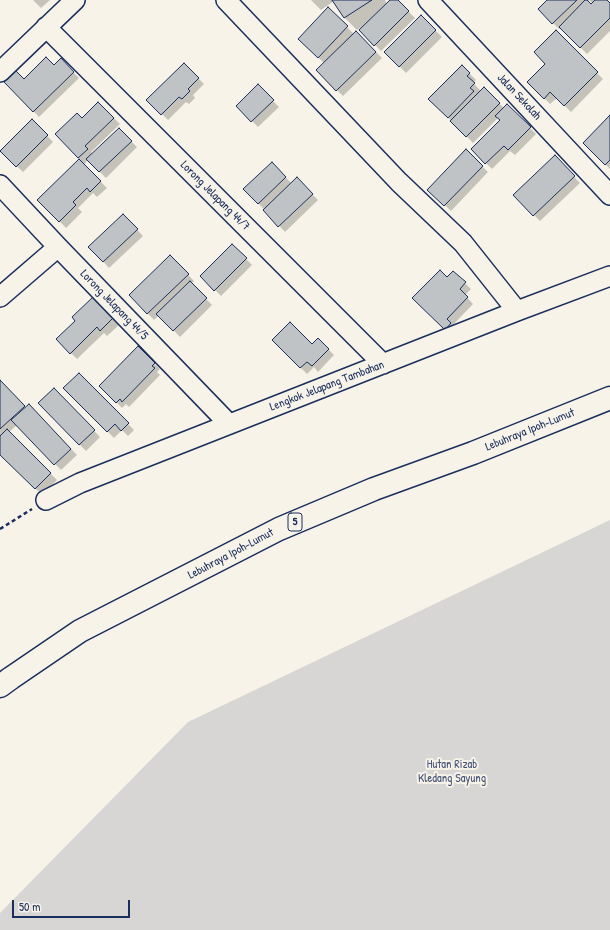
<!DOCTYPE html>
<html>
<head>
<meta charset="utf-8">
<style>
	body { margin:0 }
	#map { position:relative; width:610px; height:930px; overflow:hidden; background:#f7f3e8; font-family:"Patrick Hand",sans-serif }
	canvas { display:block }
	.scale { position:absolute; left:12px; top:900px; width:118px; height:18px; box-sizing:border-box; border:2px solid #1b2f5e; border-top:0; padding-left:5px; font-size:12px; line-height:14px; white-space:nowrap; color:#1b2f5e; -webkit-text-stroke:3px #f7f3e8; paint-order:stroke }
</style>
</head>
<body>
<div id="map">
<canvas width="610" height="930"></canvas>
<div class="scale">50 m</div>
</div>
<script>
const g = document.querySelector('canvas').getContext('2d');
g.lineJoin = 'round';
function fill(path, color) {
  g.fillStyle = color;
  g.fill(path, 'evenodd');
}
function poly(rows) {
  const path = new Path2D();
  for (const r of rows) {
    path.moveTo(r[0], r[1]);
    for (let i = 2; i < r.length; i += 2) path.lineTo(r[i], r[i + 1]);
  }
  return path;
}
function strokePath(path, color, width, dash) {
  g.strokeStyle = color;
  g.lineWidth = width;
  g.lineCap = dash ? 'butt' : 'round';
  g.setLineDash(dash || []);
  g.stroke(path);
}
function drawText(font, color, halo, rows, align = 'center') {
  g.font = font + ' "Patrick Hand",sans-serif';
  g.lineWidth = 4;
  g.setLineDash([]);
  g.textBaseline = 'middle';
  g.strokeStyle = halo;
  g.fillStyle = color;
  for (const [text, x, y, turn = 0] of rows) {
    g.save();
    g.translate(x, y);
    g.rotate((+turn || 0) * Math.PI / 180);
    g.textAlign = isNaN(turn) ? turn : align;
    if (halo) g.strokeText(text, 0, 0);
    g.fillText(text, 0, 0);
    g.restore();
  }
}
const green = poly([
	[610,520,610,930,0,930,0,913,188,722]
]);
const shadow = poly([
	[33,0,50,0,41,8],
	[311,0,385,0,387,4,391,0,397,0,415,18,381,51,360,30,365,25,357,30,345,18,334,1,321,10],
	[549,0,605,0,610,5,610,31,587,54,561,28,559,29,539,9],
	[589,0,593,4,591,5,588,2],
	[328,9,354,34,356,32,382,58,343,96,317,70,324,63,299,39],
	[421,16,442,37,406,73,385,52],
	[556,32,603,79,571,112,557,98,550,104,529,82,547,64],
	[61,60,79,78,39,117,6,82,24,80,54,66],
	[184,64,204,84,193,95,195,98,189,104,186,102,168,120,148,100],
	[462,66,476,80,473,83,481,91,484,89,504,108,507,105,536,134,515,155,510,151,492,169,472,149,501,120,498,118,473,143,430,99],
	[258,86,279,107,258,127,237,106],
	[98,103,120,124,91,152,93,155,119,129,137,147,106,178,88,160,84,165,107,188,97,197,93,193,78,208,82,212,66,228,39,200,80,159,56,134,82,119],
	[610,116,610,169,584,143],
	[32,120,53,142,23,172,1,151],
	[466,151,488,172,451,211,429,190],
	[555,157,580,183,540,221,534,215],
	[272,163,292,184,297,179,318,200,285,232,245,189],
	[123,215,143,236,109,268,90,247],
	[232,245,252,265,221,296,201,276],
	[170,256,194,281,191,284,212,305,180,337,159,315,154,320,130,295],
	[453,272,471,289,465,295,473,304,452,326,457,330,452,335,413,298,447,278],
	[93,298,119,325,107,336,104,333,77,359,57,339,76,321],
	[318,339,334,355,318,372,314,367,307,374,273,340,312,345],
	[138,348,160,369,157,372,160,375,129,407,126,404,122,408,100,386],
	[79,374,134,430,128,436,122,430,114,438,65,388],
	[0,381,26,408,29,405,77,455,61,470,17,425,9,432,57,480,42,495,0,453],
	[54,389,100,437,86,451,39,403]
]);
const building = poly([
	[332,0,372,0,344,18,332,0],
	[390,0,398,0,409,11,374,46,359,30,390,0],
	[547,0,577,0,552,24,538,9,547,0],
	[585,0,587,0,591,4,595,0,607,0,610,3,610,18,580,48,559,27,585,0],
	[328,7,348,26,318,58,298,39,328,7],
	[421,15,436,30,399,67,384,52,421,15],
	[556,30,598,72,564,106,550,92,544,99,527,82,545,64,534,52,556,30],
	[356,31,376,52,336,91,316,70,356,31],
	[46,57,54,65,61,58,74,72,33,112,4,82,16,71,24,79,46,57],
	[184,63,199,78,188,89,190,91,182,99,179,97,161,115,146,100,184,63],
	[462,65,470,73,467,76,475,83,470,88,474,91,448,118,428,99,462,65],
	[258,84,274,100,251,122,236,106,258,84],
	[484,87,500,103,466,137,450,121,484,87],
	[98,102,114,118,85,146,88,149,78,158,55,134,77,113,82,118,98,102],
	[507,104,531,127,508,150,504,146,485,164,471,149,500,120,495,116,507,104],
	[610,115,610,160,605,165,583,143,610,115],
	[32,119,48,135,16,167,0,151,32,119],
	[119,128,132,141,99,172,86,159,119,128],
	[466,149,483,166,444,206,427,190,466,149],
	[555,155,575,176,533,216,513,195,555,155],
	[79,159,101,181,90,192,87,188,73,202,76,205,59,222,37,200,79,159],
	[272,162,286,177,258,204,243,189,272,162],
	[297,177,313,194,278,227,263,210,297,177],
	[123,214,138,229,103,262,88,247,123,214],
	[232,244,247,258,214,291,200,276,232,244],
	[170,255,189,274,147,314,129,295,170,255],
	[440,270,447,277,453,271,466,282,460,289,468,297,447,319,451,323,445,330,412,298,440,270],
	[190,281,207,298,173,331,156,314,190,281],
	[93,297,113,318,100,331,97,327,70,354,56,339,75,321,72,317,93,297],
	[290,322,312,344,318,338,329,349,312,366,307,362,300,368,272,340,290,322],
	[138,346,155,363,152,366,155,368,122,402,120,399,116,403,99,386,138,346],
	[79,373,129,423,121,431,115,424,107,432,63,388,79,373],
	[0,380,25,406,0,429,0,380],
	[54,388,95,430,79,445,38,403,54,388],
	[29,404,71,449,54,465,11,420,29,404],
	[7,429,51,473,35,489,0,455,0,436,7,429]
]);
const path = poly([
	[0,529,32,509]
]);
const street = poly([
	[226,0,399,182,463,243,517,311],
	[428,0,610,195],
	[46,27,383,364],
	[0,72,75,0],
	[0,185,58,247,229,424],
	[0,297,58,247],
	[46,500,80,483,517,311,610,276]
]);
const highway = poly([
	[0,686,11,678,80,631,279,529,374,489,473,453,610,398]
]);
const shields = [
	[295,522,14]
];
const shieldNames = [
	["5",295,522]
];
const streetNames = [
	["Jalan Sekolah",519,97,47],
	["Lorong Jelapang 44/7",215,196,45],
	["Lorong Jelapang 44/5",114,305,46],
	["Lengkok Jelapang Tambahan",327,386,-21],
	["Lebuhraya Ipoh-Lumut",530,430,-22],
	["Lebuhraya Ipoh-Lumut",231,554,-28]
];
const parkNames = [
	["Hutan Rizab",452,765],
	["Kledang Sayung",452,779]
];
fill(green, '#d7d6d4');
fill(shadow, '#0003');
fill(building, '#c0c3c5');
strokePath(building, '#1b2f5e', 1);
strokePath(street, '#1b2f5e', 22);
strokePath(highway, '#1b2f5e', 25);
strokePath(path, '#1b2f5e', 2.5, [4, 3]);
strokePath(street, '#f7f3e8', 19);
strokePath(highway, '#f7f3e8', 22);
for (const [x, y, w] of shields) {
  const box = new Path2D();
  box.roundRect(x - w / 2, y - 9, w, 18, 3);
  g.fillStyle = '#f7f3e8';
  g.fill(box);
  strokePath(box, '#1b2f5e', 1);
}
drawText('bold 11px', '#1b2f5e', null, shieldNames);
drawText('12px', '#1b2f5e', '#f7f3e8', streetNames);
drawText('12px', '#415076', '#f7f3e8', parkNames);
</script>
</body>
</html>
